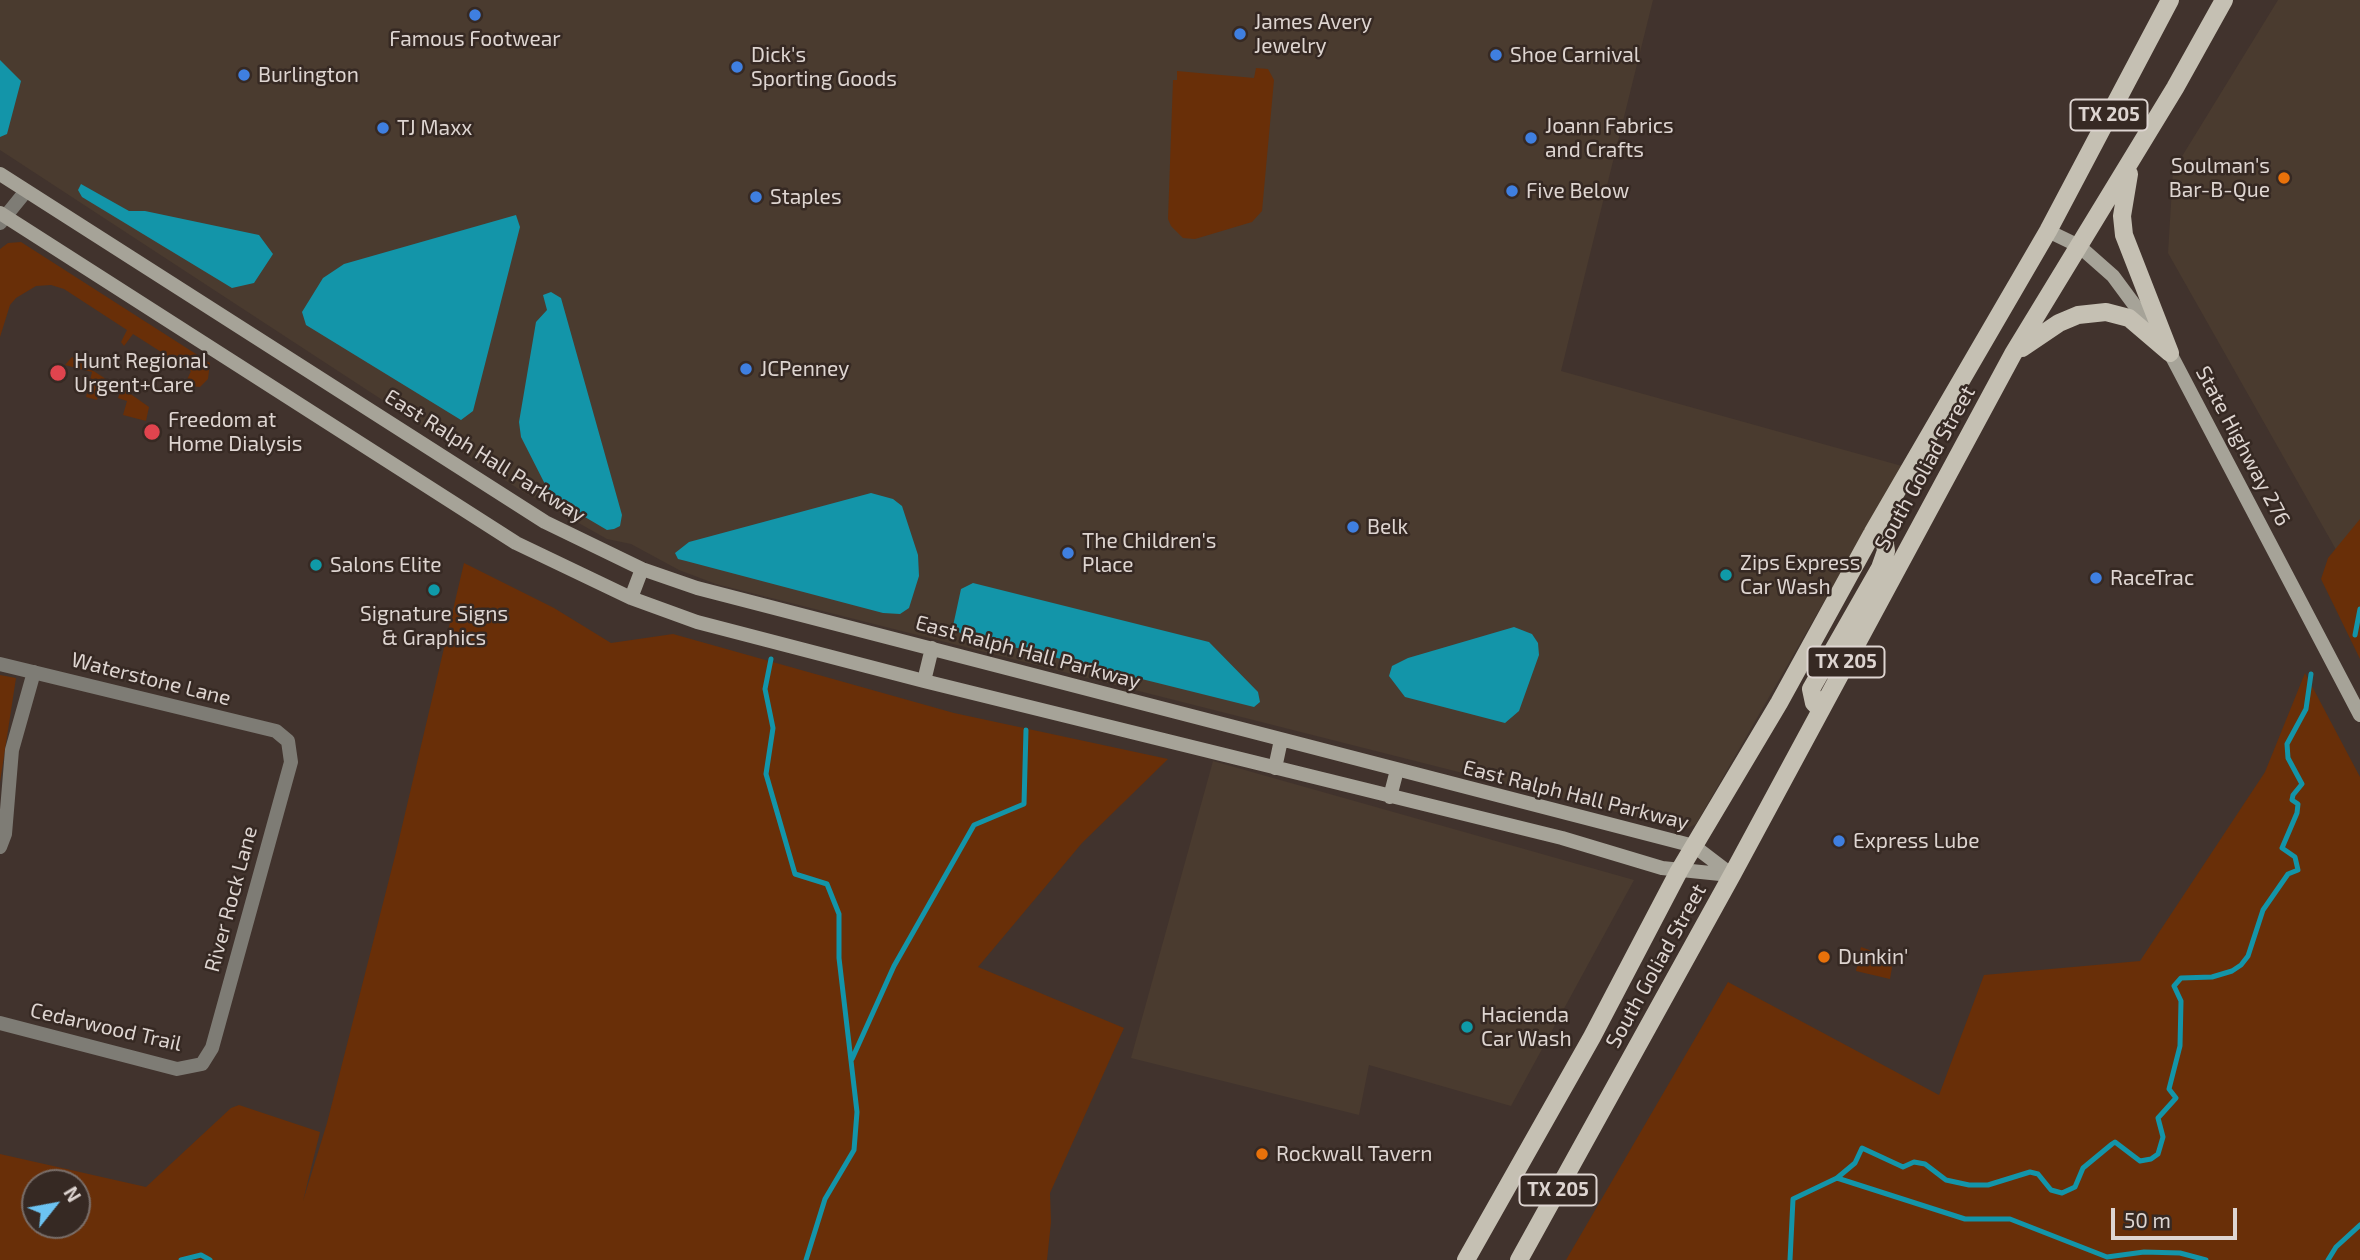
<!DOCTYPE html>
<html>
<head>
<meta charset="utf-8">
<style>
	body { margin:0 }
	#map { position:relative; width:2360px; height:1260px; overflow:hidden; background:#41332d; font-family:"Exo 2",sans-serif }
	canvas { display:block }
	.north { position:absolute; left:21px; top:1169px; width:70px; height:70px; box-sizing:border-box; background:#362923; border:2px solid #796e69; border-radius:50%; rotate:59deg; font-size:19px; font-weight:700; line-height:28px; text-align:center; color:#ded5d1 }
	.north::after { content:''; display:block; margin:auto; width:24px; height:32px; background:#6cc3f2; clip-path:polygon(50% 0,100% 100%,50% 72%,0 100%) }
	.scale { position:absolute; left:2111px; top:1208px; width:126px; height:32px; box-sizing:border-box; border:4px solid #ded5d1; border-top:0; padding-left:9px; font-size:21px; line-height:24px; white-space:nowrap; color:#ded5d1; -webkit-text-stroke:5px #362923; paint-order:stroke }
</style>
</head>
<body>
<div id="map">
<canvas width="2360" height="1260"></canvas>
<div class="north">N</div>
<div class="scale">50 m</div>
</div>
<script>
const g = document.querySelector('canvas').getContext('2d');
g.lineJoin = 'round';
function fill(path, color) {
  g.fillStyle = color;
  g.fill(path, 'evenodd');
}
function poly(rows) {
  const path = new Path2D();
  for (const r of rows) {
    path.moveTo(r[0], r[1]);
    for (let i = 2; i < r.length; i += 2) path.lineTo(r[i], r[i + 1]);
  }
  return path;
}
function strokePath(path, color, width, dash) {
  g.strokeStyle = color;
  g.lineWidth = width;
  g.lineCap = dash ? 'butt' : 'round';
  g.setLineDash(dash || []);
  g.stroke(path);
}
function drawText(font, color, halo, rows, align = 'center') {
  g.font = font + ' "Exo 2",sans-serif';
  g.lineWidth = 5;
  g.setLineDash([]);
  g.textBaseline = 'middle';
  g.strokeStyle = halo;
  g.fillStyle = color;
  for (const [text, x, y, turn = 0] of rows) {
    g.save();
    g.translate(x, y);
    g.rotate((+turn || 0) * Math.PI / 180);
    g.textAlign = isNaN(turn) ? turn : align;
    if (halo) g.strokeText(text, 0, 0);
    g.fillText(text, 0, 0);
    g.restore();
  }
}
const commercial = poly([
	[0,0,1653,0,1561,371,1902,466,1696,824,1688,828,1676,827,716,584,679,570,631,544,607,539,520,490,0,150],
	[2278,0,2360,0,2360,592,2168,253,2173,171],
	[1213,761,1634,880,1511,1106,1369,1065,1359,1115,1131,1058]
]);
const green = poly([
	[1256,68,1268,69,1274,80,1262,211,1252,222,1195,239,1183,238,1171,226,1168,219,1173,80,1177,80,1177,71,1254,78],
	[21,242,210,363,208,379,200,387,189,386,185,384,191,371,133,334,124,346,121,342,127,330,64,289,51,285,36,286,16,298,10,305,0,337,0,249,8,243],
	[72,357,109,381,108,391,99,392,97,400,86,397,92,372,65,365],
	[122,388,149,407,146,421,123,415,127,401,118,398],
	[2360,519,2360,659,2321,579,2328,558],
	[464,563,554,608,611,643,673,634,954,713,1168,759,1082,843,978,967,1124,1028,1050,1193,1051,1222,1047,1260,0,1260,0,1154,146,1187,231,1108,239,1105,320,1132,303,1201,327,1123,396,852],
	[35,1183,77,1183,77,1225,35,1225],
	[2305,673,2360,777,2360,1260,1566,1260,1728,982,1939,1095,1984,975,2140,961,2265,772],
	[0,675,16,678,0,782],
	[1861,947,1886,956,1892,967,1890,979,1856,971]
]);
const water = poly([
	[0,60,21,81,7,134,0,137],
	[81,184,129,211,145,211,259,235,273,254,254,283,232,288,82,197,78,190],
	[516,215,520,227,473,411,461,420,306,325,302,312,323,278,344,264],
	[551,292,561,298,622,515,620,526,614,529,607,530,556,500,549,492,521,437,519,422,536,322,547,310,543,295],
	[871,493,893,499,902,506,918,555,919,576,909,608,900,614,883,613,686,561,678,559,675,553,689,542],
	[973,583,1209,642,1258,692,1260,702,1254,707,961,634,953,626,961,589],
	[1514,627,1532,634,1538,643,1539,655,1519,711,1505,723,1405,697,1389,676,1392,666,1408,658]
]);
const stream = poly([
	[2355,635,2360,609],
	[771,659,765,689,773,728,766,774,795,874,827,884,839,914,839,958,857,1112,854,1150,825,1199,806,1260],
	[852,1059,894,966,974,825,1024,804,1026,730],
	[1837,1178,1855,1163,1862,1148,1903,1167,1914,1162,1925,1164,1946,1180,1969,1185,1988,1185,2030,1172,2038,1174,2051,1190,2062,1193,2075,1187,2083,1168,2112,1144,2115,1142,2140,1161,2151,1159,2158,1154,2163,1137,2158,1118,2176,1098,2169,1089,2180,1046,2181,1001,2174,986,2181,978,2212,977,2232,971,2241,965,2248,956,2263,910,2288,874,2298,870,2295,857,2282,848,2297,813,2298,804,2292,800,2293,795,2302,784,2288,758,2287,744,2306,709,2311,674],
	[181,1260,201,1255,210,1260],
	[1790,1260,1793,1199,1837,1178,1965,1219,2010,1219,2107,1257,2144,1252,2180,1253,2206,1260],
	[2328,1260,2336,1247,2360,1225]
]);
const street = poly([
	[0,223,26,191],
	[0,664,276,731,288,741,291,762,212,1048,202,1064,177,1069,0,1023],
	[0,847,5,834,12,750,34,672]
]);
const secondary = poly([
	[0,174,545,522,642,569,697,588,1694,846,1732,875],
	[0,213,516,543,631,598,697,622,924,681,1562,838,1662,868,1730,875],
	[2048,231,2079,246,2113,276,2170,353,2360,715],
	[631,598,642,569],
	[924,681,932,648],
	[1275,768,1281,740],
	[1390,797,1397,770]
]);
const primary = poly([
	[2129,174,2122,216,2124,235,2170,353],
	[2022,348,2059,323,2078,315,2106,312,2129,318,2170,353],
	[1821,710,1814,703,1811,689,1880,568,1886,551,1885,544,1873,532],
	[1466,1260,1592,1037,1679,871,1779,703,1873,532,2048,231,2170,0],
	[1519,1260,1732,875,2013,354,2175,88,2224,0]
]);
const markers = [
	[475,15,7,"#3f7fe0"],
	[1240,34,7,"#3f7fe0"],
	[1496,55,7,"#3f7fe0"],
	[737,67,7,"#3f7fe0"],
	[244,75,7,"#3f7fe0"],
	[383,128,7,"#3f7fe0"],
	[1531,138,7,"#3f7fe0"],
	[2284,178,7,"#e8710a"],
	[1512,191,7,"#3f7fe0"],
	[756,197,7,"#3f7fe0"],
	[746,369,7,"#3f7fe0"],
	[58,373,9,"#e0444e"],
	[152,432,9,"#e0444e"],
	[1353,527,7,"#3f7fe0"],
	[1068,553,7,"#3f7fe0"],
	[316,565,7,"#0f9aa8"],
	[1726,575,7,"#0f9aa8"],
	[2096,578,7,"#3f7fe0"],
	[434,590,7,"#0f9aa8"],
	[1839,841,7,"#3f7fe0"],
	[1824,957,7,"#e8710a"],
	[1467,1027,7,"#0f9aa8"],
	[1262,1154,7,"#e8710a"]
];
const shields = [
	[2109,115,77],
	[1846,662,77],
	[1558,1190,77]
];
const shieldNames = [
	["TX 205",2109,115],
	["TX 205",1846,662],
	["TX 205",1558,1190]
];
const poiNames = [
	["James Avery",1254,22],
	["Jewelry",1254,46],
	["Famous Footwear",475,39,"center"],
	["Dick's",751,55],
	["Sporting Goods",751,79],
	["Shoe Carnival",1510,55],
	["Burlington",258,75],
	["Joann Fabrics",1545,126],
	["and Crafts",1545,150],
	["TJ Maxx",397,128],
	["Soulman's",2270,166,"right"],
	["Bar-B-Que",2270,190,"right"],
	["Five Below",1526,191],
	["Staples",770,197],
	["Hunt Regional",74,361],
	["Urgent+Care",74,385],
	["JCPenney",760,369],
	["Freedom at",168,420],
	["Home Dialysis",168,444],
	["Belk",1367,527],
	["The Children's",1082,541],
	["Place",1082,565],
	["Zips Express",1740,563],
	["Car Wash",1740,587],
	["Salons Elite",330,565],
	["RaceTrac",2110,578],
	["Signature Signs",434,614,"center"],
	["& Graphics",434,638,"center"],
	["Express Lube",1853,841],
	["Dunkin'",1838,957],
	["Hacienda",1481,1015],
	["Car Wash",1481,1039],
	["Rockwall Tavern",1276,1154]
];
const streetNames = [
	["State Highway 276",2243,446,62],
	["East Ralph Hall Parkway",485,456,32],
	["South Goliad Street",1925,468,-61],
	["East Ralph Hall Parkway",1028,652,15],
	["Waterstone Lane",151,679,14],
	["East Ralph Hall Parkway",1576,795,14],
	["River Rock Lane",231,899,-75],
	["South Goliad Street",1656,966,-61],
	["Cedarwood Trail",106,1027,13]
];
fill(commercial, '#4a3b2f');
fill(green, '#692f08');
fill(water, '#1395a9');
strokePath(stream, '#1395a9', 5);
strokePath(street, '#7e7c75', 14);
strokePath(secondary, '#a6a398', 14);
strokePath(primary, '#c5c0b3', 18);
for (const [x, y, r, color] of markers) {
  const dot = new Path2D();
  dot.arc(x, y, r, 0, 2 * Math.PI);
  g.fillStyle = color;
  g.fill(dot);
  strokePath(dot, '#362923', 2.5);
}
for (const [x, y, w] of shields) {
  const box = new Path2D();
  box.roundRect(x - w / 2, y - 15.5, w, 31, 5);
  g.fillStyle = '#362923';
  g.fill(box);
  strokePath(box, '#ded5d1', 2);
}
drawText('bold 19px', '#ded5d1', null, shieldNames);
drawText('21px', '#ded5d1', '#362923', poiNames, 'left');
drawText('21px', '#ded5d1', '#362923', streetNames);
</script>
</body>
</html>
